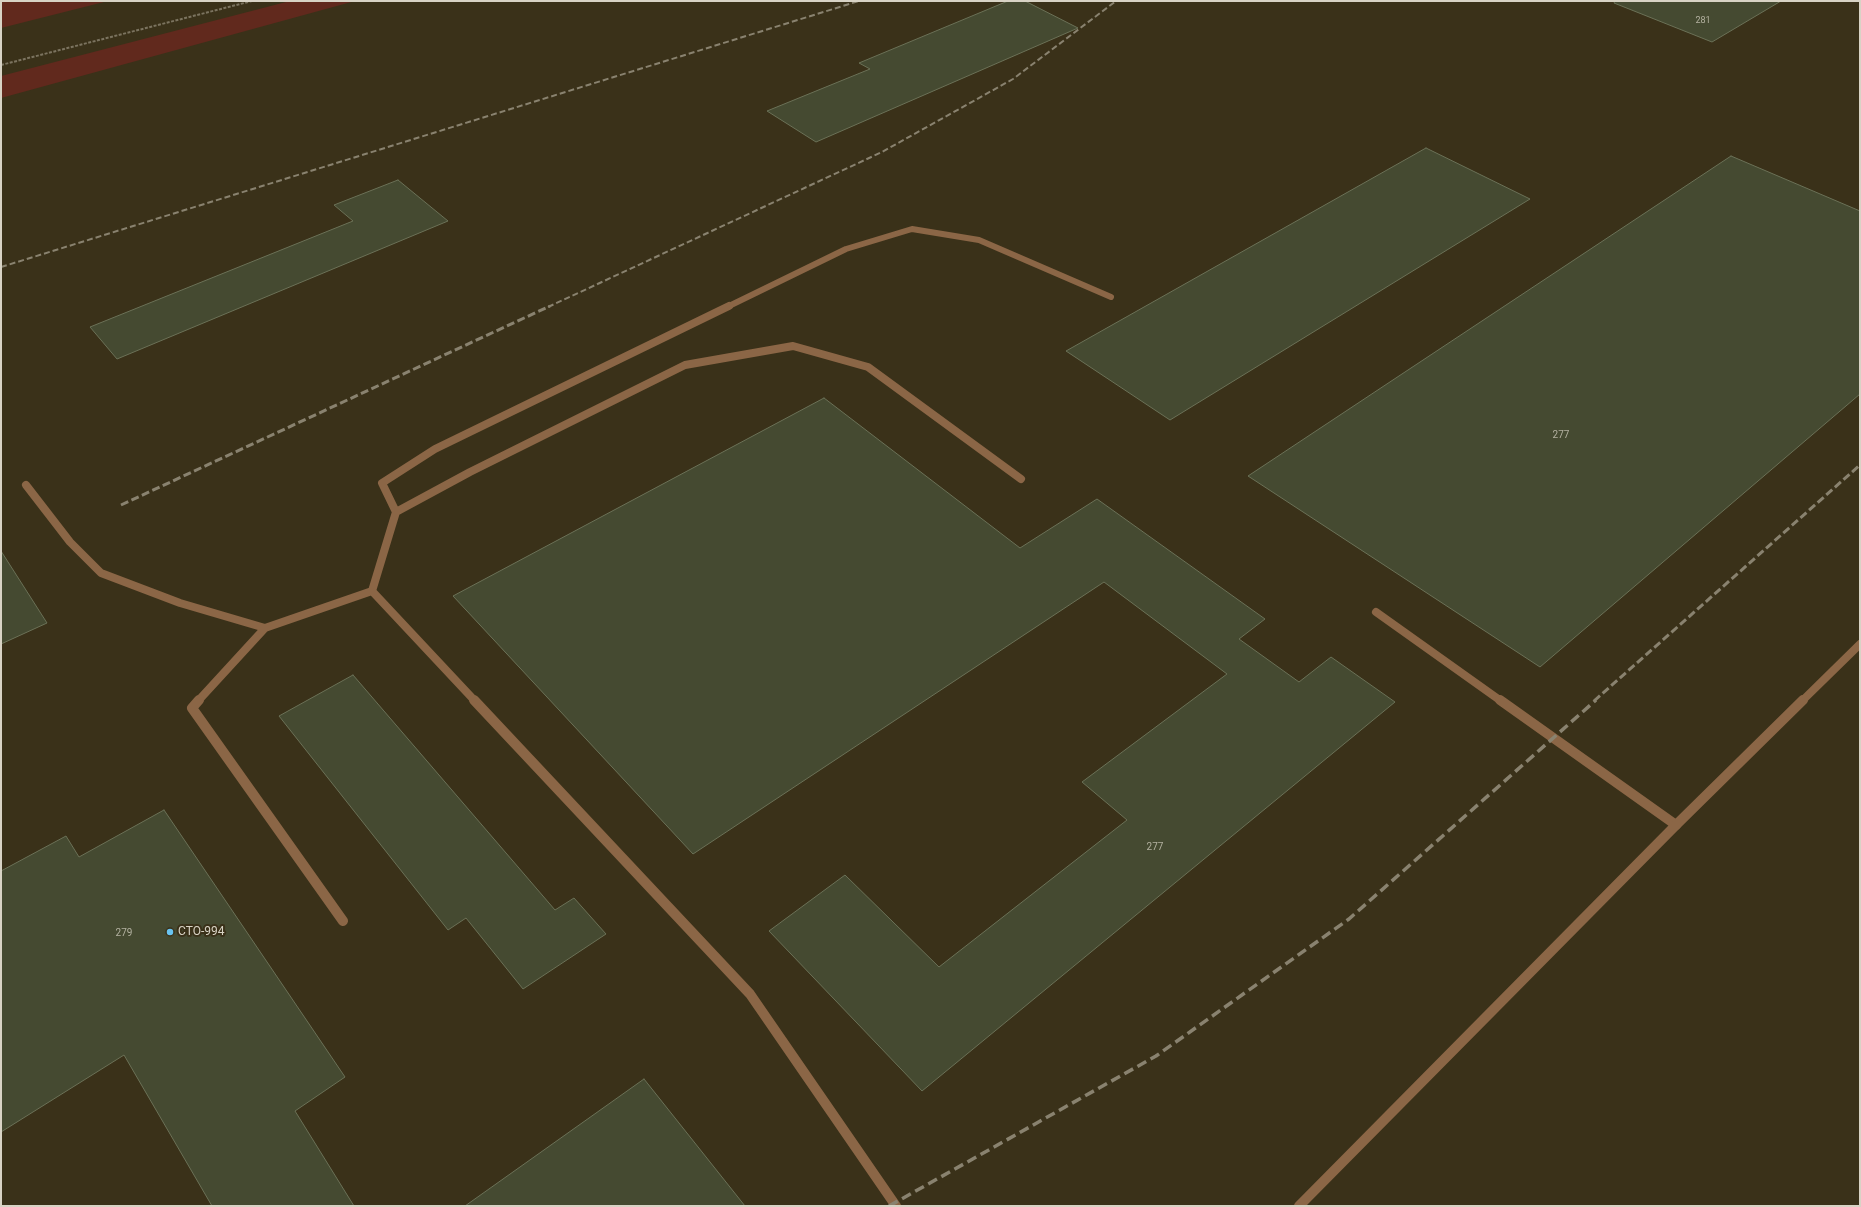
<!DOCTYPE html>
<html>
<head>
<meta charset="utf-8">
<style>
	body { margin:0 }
	#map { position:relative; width:1861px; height:1207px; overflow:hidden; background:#3a3119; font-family:Roboto,sans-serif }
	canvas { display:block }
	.frame { position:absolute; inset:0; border:2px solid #d8d3c5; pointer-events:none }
</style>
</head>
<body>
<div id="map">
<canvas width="1861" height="1207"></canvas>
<div class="frame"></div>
</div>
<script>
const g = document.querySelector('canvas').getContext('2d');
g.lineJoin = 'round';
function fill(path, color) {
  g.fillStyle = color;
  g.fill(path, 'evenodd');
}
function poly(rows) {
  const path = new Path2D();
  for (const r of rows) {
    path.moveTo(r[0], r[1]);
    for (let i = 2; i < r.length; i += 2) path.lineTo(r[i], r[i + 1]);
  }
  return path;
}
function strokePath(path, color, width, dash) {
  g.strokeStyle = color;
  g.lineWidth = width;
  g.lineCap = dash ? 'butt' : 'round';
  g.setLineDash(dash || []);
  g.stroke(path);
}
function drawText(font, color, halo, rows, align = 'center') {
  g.font = font + ' Roboto,sans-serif';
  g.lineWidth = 4;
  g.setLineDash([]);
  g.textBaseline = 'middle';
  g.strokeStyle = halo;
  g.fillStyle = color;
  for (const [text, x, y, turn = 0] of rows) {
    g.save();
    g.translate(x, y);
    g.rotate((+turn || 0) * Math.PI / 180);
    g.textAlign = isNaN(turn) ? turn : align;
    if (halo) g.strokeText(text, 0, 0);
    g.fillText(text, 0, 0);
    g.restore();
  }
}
const green = poly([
	[1,1,108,1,1,28],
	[290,1,355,1,1,98,1,76]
]);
const building = poly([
	[1008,1,1025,1,1078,28,816,142,767,111,870,69,859,63,1008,1],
	[1615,1,1781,1,1712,42,1614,3,1615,1],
	[1426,148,1530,199,1170,420,1066,351,1426,148],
	[1731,156,1860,211,1860,394,1540,667,1248,476,1731,156],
	[398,180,448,221,117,359,90,327,353,221,334,205,398,180],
	[824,398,1020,548,1097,499,1265,619,1239,639,1299,682,1331,657,1395,702,922,1091,769,931,845,875,939,967,1127,820,1082,782,1227,674,1104,582,693,854,453,596,824,398],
	[1,551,47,623,1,644,1,551],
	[353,675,555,910,574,898,606,934,523,989,466,918,448,930,279,716,353,675],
	[164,810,345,1077,295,1111,354,1206,212,1206,124,1055,1,1132,1,871,66,836,79,857,164,810],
	[644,1079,745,1206,465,1206,644,1079]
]);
const path = poly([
	[1,65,252,1]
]);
const laneFar2 = poly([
	[727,307,846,249,912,229,979,240,1111,297]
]);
const laneFar1 = poly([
	[26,485,70,542,101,573,180,603,265,628],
	[396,512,382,483,435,449,729,306],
	[372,591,396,512,470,472,685,365,793,346,868,367,1021,479],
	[1376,612,1501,701],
	[198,701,265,628,372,591,475,701]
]);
const lane = poly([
	[199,700,192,708,343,921],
	[474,700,750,994,896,1206],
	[1500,700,1676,825]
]);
const streetFar1 = poly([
	[1802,701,1860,644]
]);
const street = poly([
	[1299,1206,1676,825,1803,700]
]);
const railFar2 = poly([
	[1,267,859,1],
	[548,307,882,152,1013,79,1116,1]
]);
const railFar1 = poly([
	[121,505,550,306],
	[1594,701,1860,465]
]);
const rail = poly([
	[889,1206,1156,1056,1349,919,1596,700]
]);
const markers = [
	[170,932,4,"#69c4f1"]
];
const farNumbernames = [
	["281",1703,21]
];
const numberNames = [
	["277",1561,435],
	["277",1155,847],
	["279",124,933]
];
const poiNames = [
	["СТО-994",178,932]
];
fill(green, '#61291d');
fill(building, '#454a31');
strokePath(building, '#6b7157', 1);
strokePath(path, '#7b735f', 2, [3, 1.5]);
strokePath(laneFar2, '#8b6646', 6);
strokePath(laneFar1, '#8b6646', 8);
strokePath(lane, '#8b6646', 10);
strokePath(streetFar1, '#8b6646', 8);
strokePath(street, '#8b6646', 10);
strokePath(railFar2, '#89826f', 2, [6, 3]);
strokePath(railFar1, '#89826f', 3, [8, 3.5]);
strokePath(rail, '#89826f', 3.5, [10, 5]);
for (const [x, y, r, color] of markers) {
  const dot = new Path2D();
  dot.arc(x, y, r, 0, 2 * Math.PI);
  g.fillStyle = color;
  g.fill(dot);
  strokePath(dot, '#3a3119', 1.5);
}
drawText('9px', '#b3b1a0', null, farNumbernames);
drawText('10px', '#b3b1a0', null, numberNames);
drawText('12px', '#d8d3c5', '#3a3119', poiNames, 'left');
</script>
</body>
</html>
